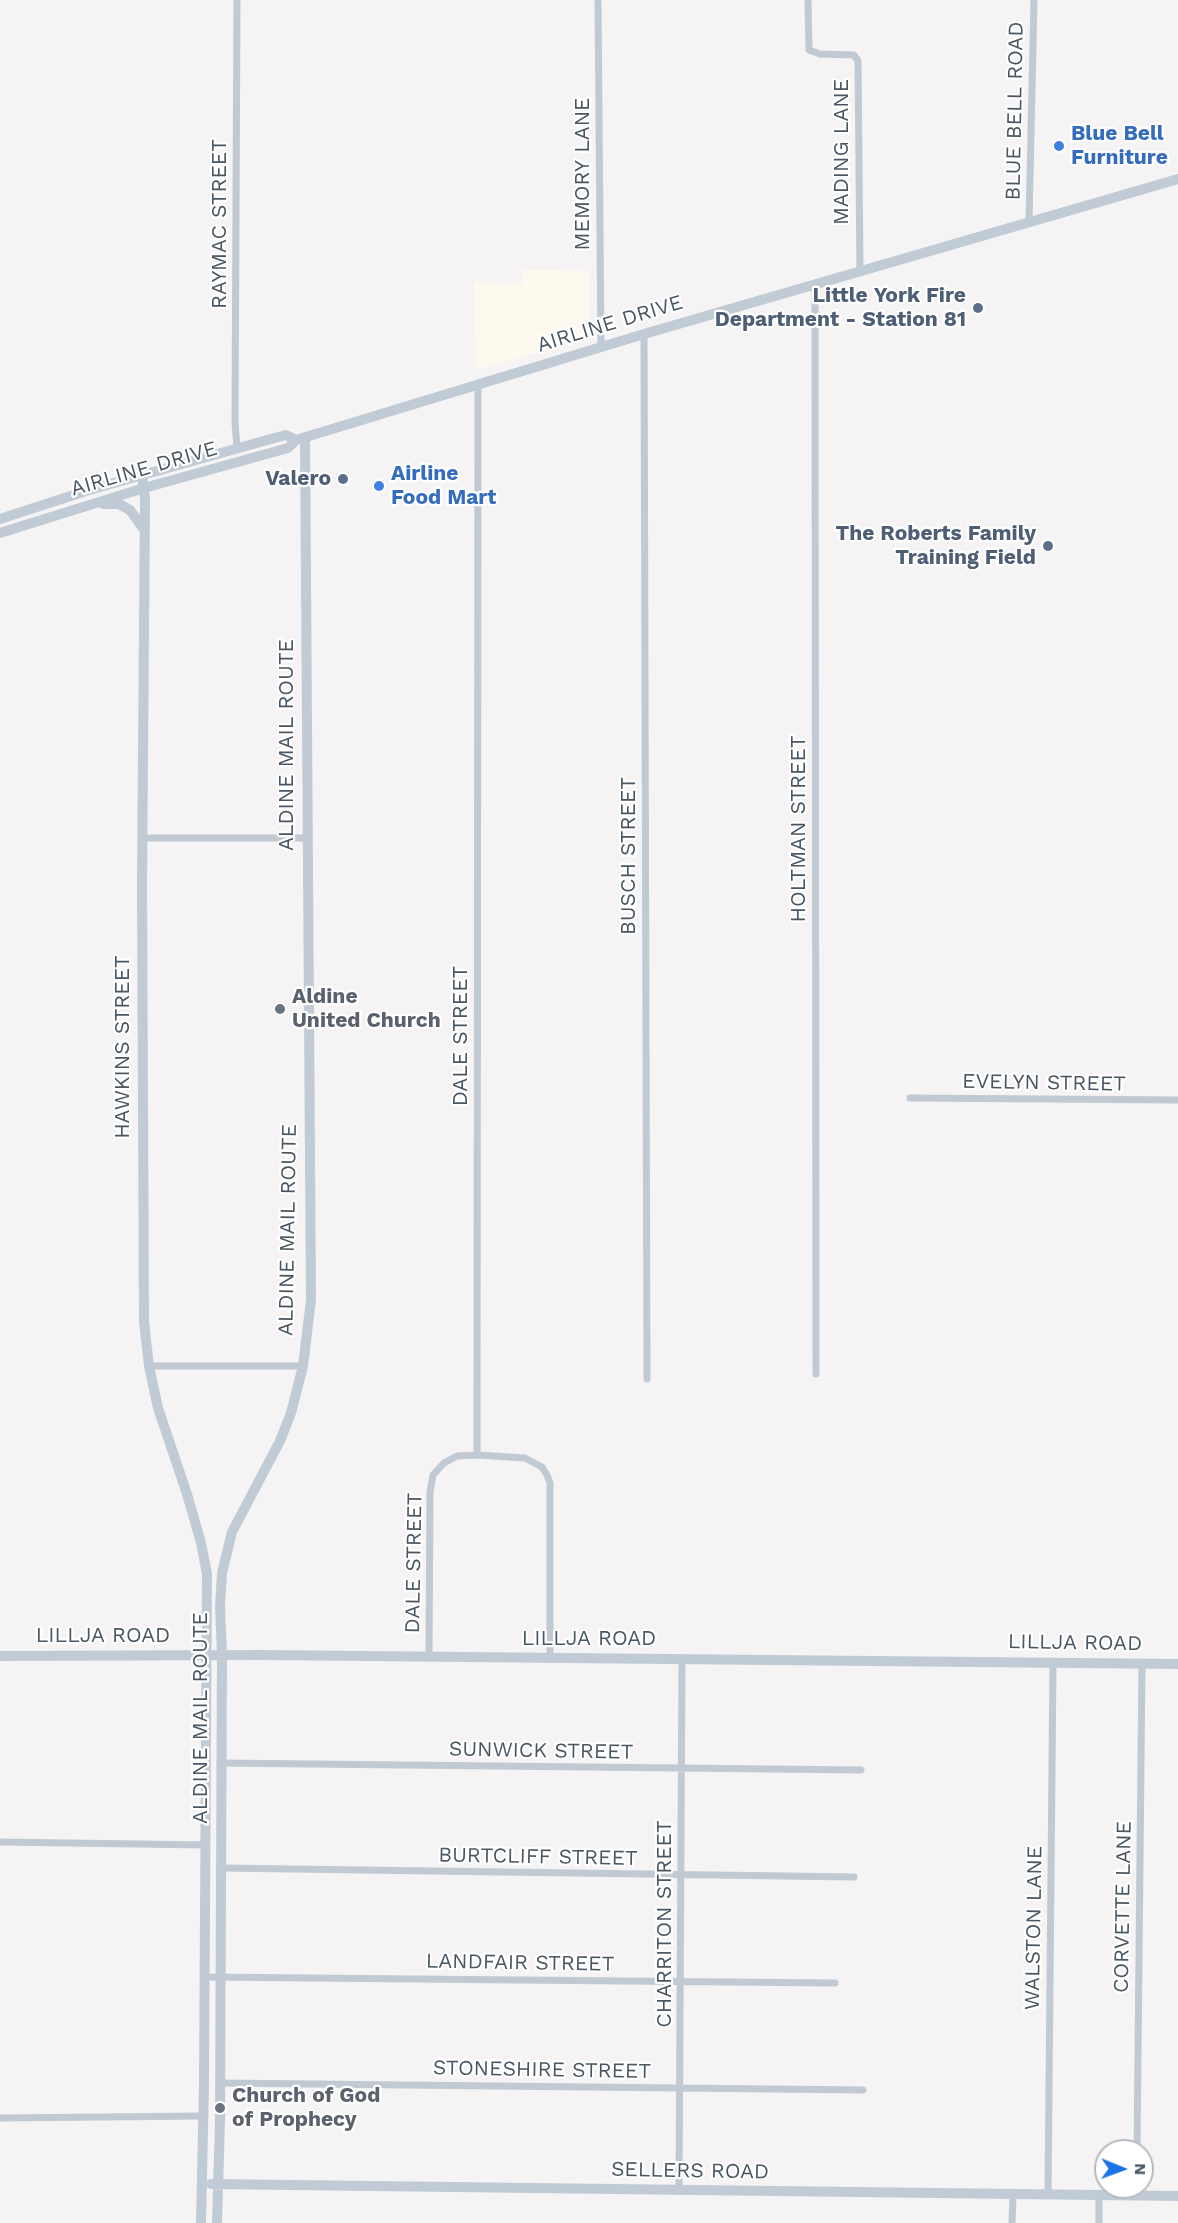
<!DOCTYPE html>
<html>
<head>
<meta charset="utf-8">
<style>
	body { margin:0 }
	#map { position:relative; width:1178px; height:2223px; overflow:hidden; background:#f5f3f3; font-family:"Work Sans",sans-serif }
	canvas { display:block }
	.north { position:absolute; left:1094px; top:2139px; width:60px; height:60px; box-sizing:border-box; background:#fff; border:2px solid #b7bbc0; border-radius:50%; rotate:91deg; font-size:16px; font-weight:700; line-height:24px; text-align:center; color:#4a5661 }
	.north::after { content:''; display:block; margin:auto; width:21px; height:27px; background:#1a73e8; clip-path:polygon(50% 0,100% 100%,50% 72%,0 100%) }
</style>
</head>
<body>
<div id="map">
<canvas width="1178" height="2223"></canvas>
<div class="north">N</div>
</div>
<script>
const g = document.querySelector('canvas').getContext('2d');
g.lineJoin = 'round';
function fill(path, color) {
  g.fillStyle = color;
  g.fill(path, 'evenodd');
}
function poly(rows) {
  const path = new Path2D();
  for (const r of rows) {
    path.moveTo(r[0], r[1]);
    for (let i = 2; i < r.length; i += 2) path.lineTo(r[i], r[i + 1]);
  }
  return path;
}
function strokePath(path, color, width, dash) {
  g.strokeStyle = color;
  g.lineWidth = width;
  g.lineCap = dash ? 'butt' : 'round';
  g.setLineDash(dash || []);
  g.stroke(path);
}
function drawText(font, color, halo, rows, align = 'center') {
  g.font = font + ' "Work Sans",sans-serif';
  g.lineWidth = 4.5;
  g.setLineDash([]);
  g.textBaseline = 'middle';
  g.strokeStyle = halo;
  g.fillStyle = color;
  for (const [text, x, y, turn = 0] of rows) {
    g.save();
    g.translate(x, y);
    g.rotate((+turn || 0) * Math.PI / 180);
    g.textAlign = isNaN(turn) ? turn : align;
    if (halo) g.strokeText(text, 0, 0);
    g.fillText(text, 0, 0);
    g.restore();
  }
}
const commercial = poly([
	[523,270,589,271,589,338,476,370,474,283,522,284]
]);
const street = poly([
	[598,0,601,347],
	[808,0,809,50,820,54,854,55,858,61,860,272],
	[1029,222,1034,0],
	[815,284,816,1374],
	[644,334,647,1379],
	[237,448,235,422,237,0],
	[142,838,307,838],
	[910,1098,1178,1100],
	[149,1366,303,1366],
	[477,1455,478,385],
	[429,1657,430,1492,433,1475,444,1463,457,1456,477,1455,525,1458,542,1467,547,1475,550,1483,550,1659],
	[220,1763,861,1770],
	[0,1842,206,1845],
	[222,1868,854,1877],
	[204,1977,835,1983],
	[220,2083,863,2090],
	[0,2118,204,2116],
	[1137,2151,1142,1663],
	[679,2191,682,1658],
	[1048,2195,1053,1662],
	[1012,2223,1013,2195],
	[1099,2223,1099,2196]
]);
const secondary = poly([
	[142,475,145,499,142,885,144,1322,149,1366,158,1408,187,1494,201,1543,207,1574,204,2083,201,2223],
	[103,504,119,504,130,510,143,528],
	[0,519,89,490,278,437,286,435,296,440],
	[0,533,144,488,288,448,296,440,644,334,1178,179],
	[0,1656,262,1655,1178,1664],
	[211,2184,1178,2196],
	[217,2223,220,2120,222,1655,220,1606,222,1573,232,1532,280,1441,291,1413,303,1366,311,1300,305,437]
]);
const markers = [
	[1059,146,6,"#3f7fe0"],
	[978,308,6,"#5c6f8a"],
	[343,479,6,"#5c6f8a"],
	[379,486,6,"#3f7fe0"],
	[1048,546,6,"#5c6f8a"],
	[280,1009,6,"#6b7280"],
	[220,2108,6,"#6b7280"]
];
const streetNames = [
	["BLUE BELL ROAD",1015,111,-89],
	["MADING LANE",842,152,-90],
	["MEMORY LANE",583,174,-90],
	["RAYMAC STREET",220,224,-90],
	["AIRLINE DRIVE",610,324,-17],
	["AIRLINE DRIVE",144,469,-16],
	["ALDINE MAIL ROUTE",287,745,-90],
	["HOLTMAN STREET",799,829,-90],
	["BUSCH STREET",629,856,-90],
	["DALE STREET",461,1036,-90],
	["HAWKINS STREET",123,1047,-90],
	["EVELYN STREET",1044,1083,1],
	["ALDINE MAIL ROUTE",288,1230,-89],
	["DALE STREET",414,1563,-89],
	["LILLJA ROAD",103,1636],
	["LILLJA ROAD",589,1639],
	["LILLJA ROAD",1075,1643,1],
	["ALDINE MAIL ROUTE",201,1718,-90],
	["SUNWICK STREET",541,1751,1],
	["BURTCLIFF STREET",538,1857,1],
	["CORVETTE LANE",1123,1907,-89],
	["CHARRITON STREET",665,1924,-90],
	["WALSTON LANE",1034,1928,-89],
	["LANDFAIR STREET",520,1963,1],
	["STONESHIRE STREET",542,2070,1],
	["SELLERS ROAD",690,2171,1]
];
const shopNames = [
	["Blue Bell",1071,134],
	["Furniture",1071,158],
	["Airline",391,474],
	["Food Mart",391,498]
];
const serviceNames = [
	["Little York Fire",966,296],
	["Department - Station 81",966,320],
	["Valero",331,479],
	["The Roberts Family",1036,534],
	["Training Field",1036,558]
];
const worshipNames = [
	["Aldine",292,997],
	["United Church",292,1021],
	["Church of God",232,2096],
	["of Prophecy",232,2120]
];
fill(commercial, '#fdf9ef');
strokePath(street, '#c1cad2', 7);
strokePath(secondary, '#c1cbd6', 10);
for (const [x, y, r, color] of markers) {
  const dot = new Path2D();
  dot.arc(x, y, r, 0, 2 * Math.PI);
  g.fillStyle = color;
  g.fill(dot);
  strokePath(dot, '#fff', 2);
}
drawText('21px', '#4a5661', '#fff', streetNames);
drawText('bold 21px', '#366cbe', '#fff', shopNames, 'left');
drawText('bold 21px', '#4e5e75', '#fff', serviceNames, 'right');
drawText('bold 21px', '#5b616d', '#fff', worshipNames, 'left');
</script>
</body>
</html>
